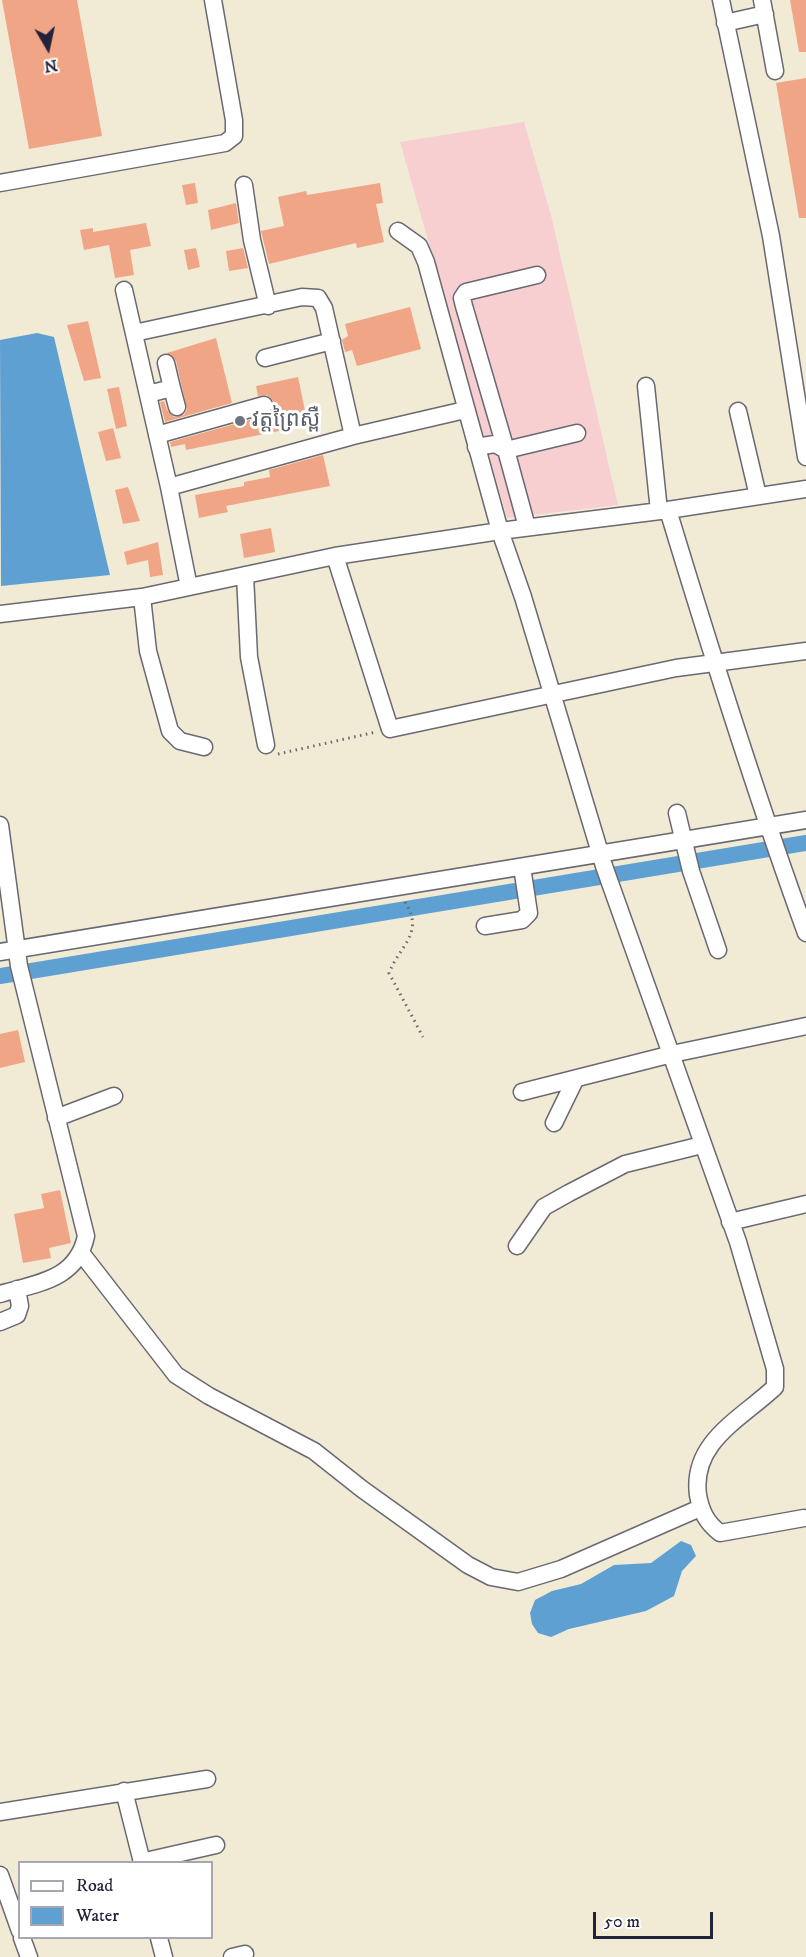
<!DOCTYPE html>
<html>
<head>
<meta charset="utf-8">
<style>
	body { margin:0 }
	#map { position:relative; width:806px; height:1957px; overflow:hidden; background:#f1ebd5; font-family:"IM FELL DW Pica",serif }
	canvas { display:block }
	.legend { position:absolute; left:18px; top:1861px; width:195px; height:78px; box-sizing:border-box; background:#fff; border:2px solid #a7a7b1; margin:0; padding:8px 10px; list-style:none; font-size:18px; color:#22223b }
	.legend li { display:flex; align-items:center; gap:12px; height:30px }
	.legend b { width:30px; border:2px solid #a7a7b1 }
	.north { position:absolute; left:18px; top:18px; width:60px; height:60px; -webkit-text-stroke:4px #fff; paint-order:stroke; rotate:171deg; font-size:16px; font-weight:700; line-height:24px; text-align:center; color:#22223b }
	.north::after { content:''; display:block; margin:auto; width:21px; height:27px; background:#22223b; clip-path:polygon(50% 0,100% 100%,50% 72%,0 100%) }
	.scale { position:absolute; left:593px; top:1912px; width:120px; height:27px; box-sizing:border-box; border:3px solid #22223b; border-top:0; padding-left:8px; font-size:18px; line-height:21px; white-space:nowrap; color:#22223b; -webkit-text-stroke:4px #fff; paint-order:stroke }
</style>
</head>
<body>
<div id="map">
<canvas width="806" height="1957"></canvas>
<ul class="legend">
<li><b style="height:8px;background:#fff"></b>Road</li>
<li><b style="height:16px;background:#5fa0d2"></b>Water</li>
</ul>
<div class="north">N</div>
<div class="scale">50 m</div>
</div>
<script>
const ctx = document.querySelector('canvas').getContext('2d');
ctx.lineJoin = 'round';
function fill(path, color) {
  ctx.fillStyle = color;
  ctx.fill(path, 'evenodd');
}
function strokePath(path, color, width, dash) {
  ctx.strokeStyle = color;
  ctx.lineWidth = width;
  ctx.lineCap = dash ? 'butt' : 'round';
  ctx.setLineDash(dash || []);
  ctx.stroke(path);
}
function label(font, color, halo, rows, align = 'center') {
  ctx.font = font + ' "IM FELL DW Pica","Noto Sans Khmer",serif';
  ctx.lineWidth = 6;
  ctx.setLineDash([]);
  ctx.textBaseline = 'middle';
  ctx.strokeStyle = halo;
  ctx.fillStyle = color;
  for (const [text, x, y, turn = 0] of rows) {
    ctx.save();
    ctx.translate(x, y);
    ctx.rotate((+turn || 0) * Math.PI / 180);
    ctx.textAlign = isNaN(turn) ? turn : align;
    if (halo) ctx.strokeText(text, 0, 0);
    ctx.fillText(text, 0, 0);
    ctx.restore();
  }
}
const built = new Path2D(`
	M524,122L551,215L618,505L507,518L400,142Z`);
const water = new Path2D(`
	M37,333L54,337L110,575L1,586L0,340Z
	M681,1541L691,1545L696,1556L682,1571L674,1596L646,1611L569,1629L551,1637L538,1633L532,1624L530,1613L535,1600L552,1591L581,1584L614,1565L651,1563Z`);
const canal = new Path2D(`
	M0,976L806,843`);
const building = new Path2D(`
	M2,0H77L102,136L29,149Z
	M790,0H806V52H799Z
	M806,78V218H799L776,83Z
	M195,183L198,203L186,205L182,185Z
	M380,183L383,203L376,204L384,242L357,248L356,243L269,264L261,231L284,226L278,197L306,191L307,195Z
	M236,203L239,223L211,230L208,210Z
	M146,223L151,246L130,250L134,275L115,278L109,245L84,250L80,230L93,228V232Z
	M196,248L200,267L188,270L184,250Z
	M243,248L248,268L229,271L226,251Z
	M410,307L421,349L357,366L352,350L345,352L342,340L348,336L345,324Z
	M88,321L101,378L84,381L67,325Z
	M216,338L232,403L235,402L165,422L160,402L164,401L167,410L174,417L184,415L187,409L176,361L167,353Z
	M298,377L308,425L186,450L185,444L171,447L170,442L267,415L274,408V402L267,395L258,396L256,386Z
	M119,387L127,426L116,429L107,389Z
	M113,428L121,458L106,461L98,432Z
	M323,455L330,486L226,506L228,512L199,518L195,495L244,486V482L270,477L269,470Z
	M128,487L140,521L123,524L115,490Z
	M271,528L275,552L244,558L240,534Z
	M158,542L163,575L150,577L148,560L127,565L124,552Z
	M18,1030L25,1062L0,1068V1034Z
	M60,1190L71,1243L49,1248L51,1258L23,1263L14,1214L44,1208L41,1194Z`);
const path = new Path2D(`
	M278,754L376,732
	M405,902C425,933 400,945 389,973L423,1037`);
const minor = new Path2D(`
	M721,0L771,236L806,457
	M762,0L775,71
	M725,23L765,14
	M0,183L225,143L234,136V120L213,0
	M244,185L252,240L268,306
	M398,231L419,246L426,262L500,531L523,597L604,866L738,1242L775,1369V1387C741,1419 691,1442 698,1495C701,1512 707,1523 720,1533L804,1518
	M537,275L466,292L462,298L464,306L506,450L577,433
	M124,290L169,487L189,587
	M134,333L302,297L318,298L324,308L353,436
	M265,358L332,341
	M166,363L172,388
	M646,386L659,511
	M148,394L172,388L177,407
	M738,411L758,496
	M157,435L264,405
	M476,447L495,444L506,450L527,527
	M169,487L353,436L465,410
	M668,510C711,652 755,793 806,933
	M335,556L390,729L676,668L806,651
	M245,575L249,657L266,745
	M142,597L148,651L170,731L180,741L204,747
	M0,614L142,597L335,556L500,531L668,510L806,489
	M677,813L691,871L718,950
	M0,825L19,966L86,1236C77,1280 37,1283 0,1294
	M485,926L522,920L529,913L522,867
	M0,952L806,820
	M522,1092L672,1054L806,1026
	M56,1118L114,1096
	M554,1123L575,1080
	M730,1222L806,1204
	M517,1246L544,1207L569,1193L625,1164L702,1145
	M82,1254L176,1375L209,1396L314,1451L362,1489L468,1565L491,1577L518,1582L561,1569L700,1508
	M0,1322L17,1315L20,1306L17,1289
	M124,1791L142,1862
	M0,1812L207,1779
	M141,1862L216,1845
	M0,1875L20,1931
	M22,1938L29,1957
	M159,1938L164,1957
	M232,1957L245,1954`);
const markers = [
	[240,421,6,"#6b7280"]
];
const worshipNames = [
	["វត្តព្រៃស្ពឺ",252,421]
];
fill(built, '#f7cfd1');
fill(water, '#5fa0d2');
strokePath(canal, '#5fa0d2', 16);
fill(building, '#f0a587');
strokePath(minor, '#6a6871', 19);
strokePath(path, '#6a6871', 3, [1.5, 4.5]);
strokePath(minor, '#fff', 16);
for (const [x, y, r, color] of markers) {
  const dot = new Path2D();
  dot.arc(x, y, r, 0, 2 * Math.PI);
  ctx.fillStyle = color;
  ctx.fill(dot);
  strokePath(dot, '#fff', 2);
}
label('22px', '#5b616d', '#fff', worshipNames, 'left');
</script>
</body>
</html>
